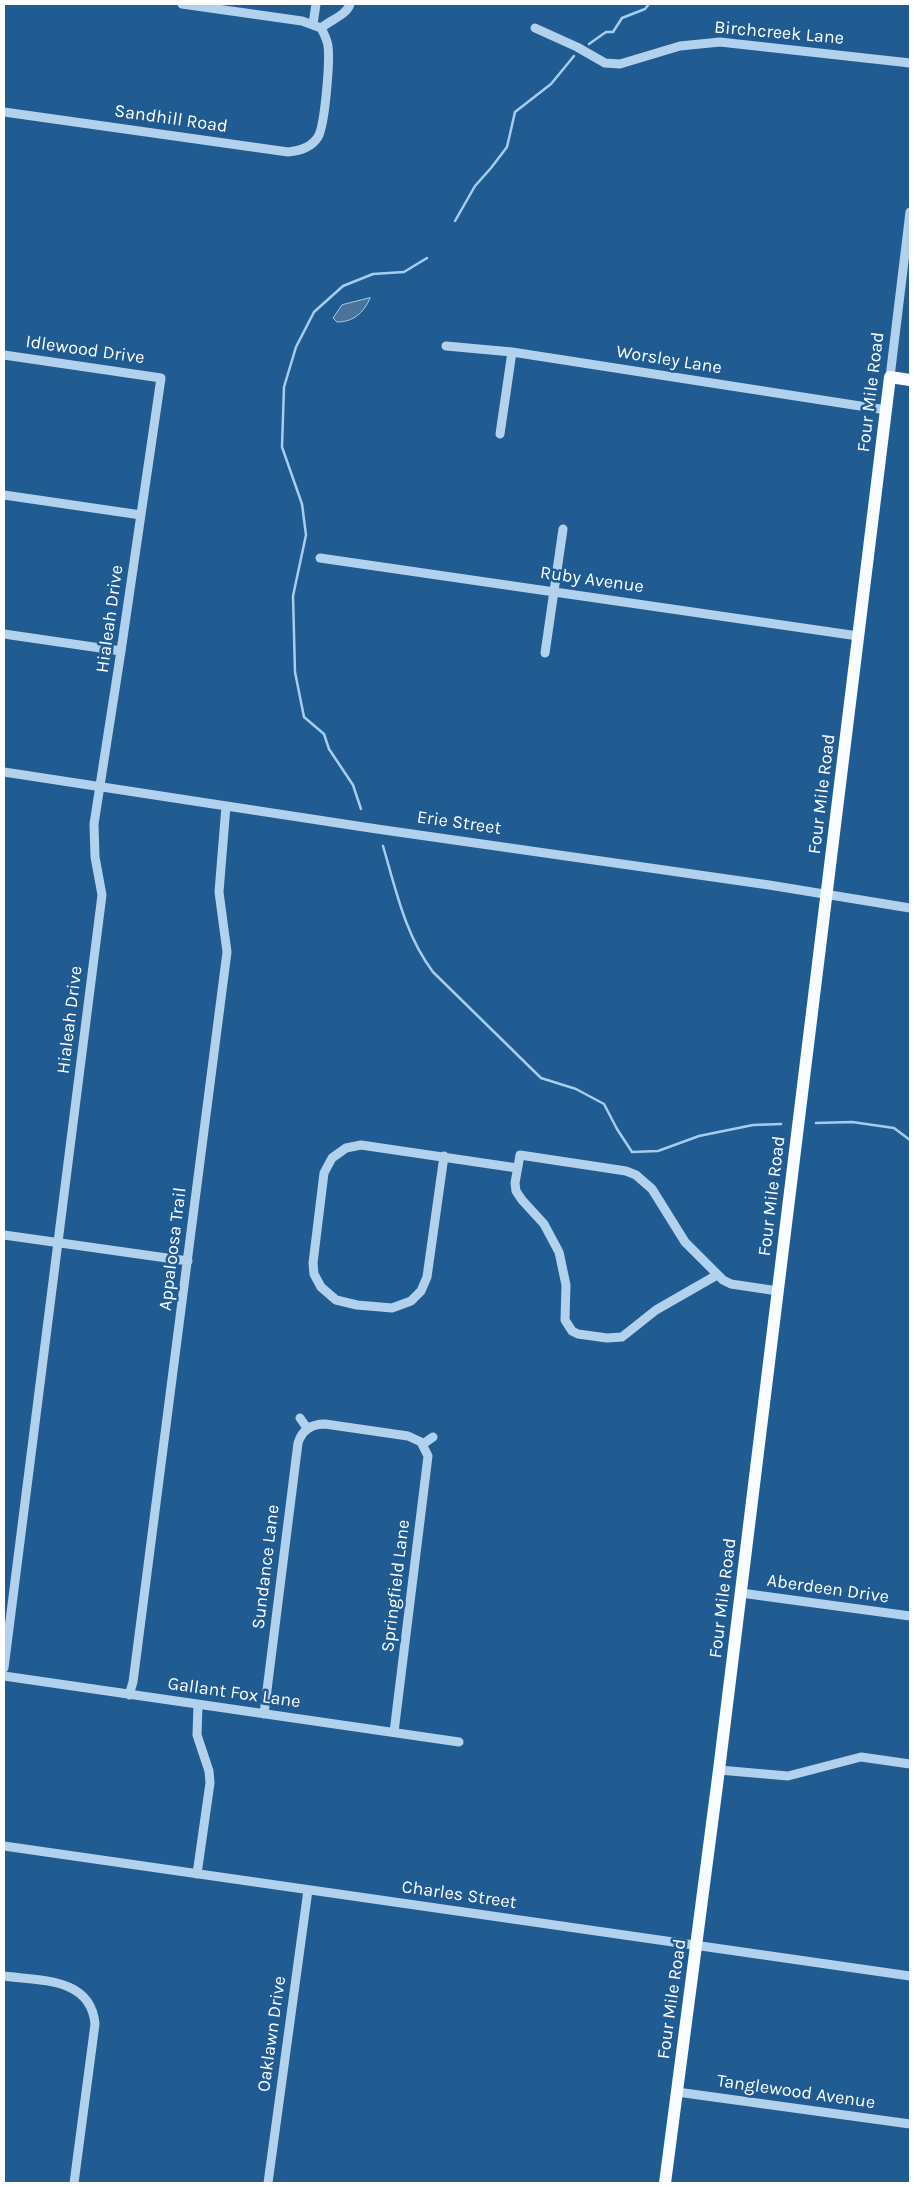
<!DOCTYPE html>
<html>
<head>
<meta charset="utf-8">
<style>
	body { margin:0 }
	#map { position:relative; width:914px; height:2187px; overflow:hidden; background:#205b92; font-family:Karla,sans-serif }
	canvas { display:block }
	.frame { position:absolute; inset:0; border:5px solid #fff; pointer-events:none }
</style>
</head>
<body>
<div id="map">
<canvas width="914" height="2187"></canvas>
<div class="frame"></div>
</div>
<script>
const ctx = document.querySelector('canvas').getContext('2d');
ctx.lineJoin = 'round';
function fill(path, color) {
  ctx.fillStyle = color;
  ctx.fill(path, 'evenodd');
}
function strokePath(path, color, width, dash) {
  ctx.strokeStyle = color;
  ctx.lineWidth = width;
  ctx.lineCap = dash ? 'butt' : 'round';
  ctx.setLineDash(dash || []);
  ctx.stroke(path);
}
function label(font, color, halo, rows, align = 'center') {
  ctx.font = font + ' Karla,sans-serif';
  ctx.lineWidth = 5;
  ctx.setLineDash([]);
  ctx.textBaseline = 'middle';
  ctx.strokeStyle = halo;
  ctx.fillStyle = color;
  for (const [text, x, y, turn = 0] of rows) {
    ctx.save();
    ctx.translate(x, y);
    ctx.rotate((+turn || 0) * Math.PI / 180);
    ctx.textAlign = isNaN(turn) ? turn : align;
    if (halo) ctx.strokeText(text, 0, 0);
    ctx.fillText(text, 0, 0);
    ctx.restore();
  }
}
const water = new Path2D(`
	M370,298C364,313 353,322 337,322L333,318L342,305Z`);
const stream = new Path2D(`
	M589,44L606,32H613L622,18L645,9L649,4
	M455,221L475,186L491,168L507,147L515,112L551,84L574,56
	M361,809L353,785L329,749L324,734L304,717L295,672L293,596L306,535L302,504L282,447L284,387L296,347L314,312L343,286L373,274L404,272L427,258
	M383,846C396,890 405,935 433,972L541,1078L576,1089L604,1104L617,1129L632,1152L658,1151L699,1136L753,1125L781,1124
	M816,1123L852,1122L894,1128L910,1140`);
const minor = new Path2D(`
	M313,24L316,4
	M321,28C330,20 347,15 350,4
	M535,28L577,47L605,63L620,64L680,46L720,42L910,63
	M4,112L288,152C299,151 311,148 318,137C325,125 330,61 328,46C327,39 324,34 321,28L302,21L182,4
	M446,346L512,352L886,410
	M4,355L161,378L121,651L94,824L95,857L102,895L4,1668
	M890,377L910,212
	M500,434L512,352
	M4,495L141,515
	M320,558L858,636
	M4,634L121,651
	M545,653L563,529
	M4,772L377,829L769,885L910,908
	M444,1156L427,1277L421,1291L411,1301L392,1308L357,1305L336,1300L321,1287L314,1274L313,1263L324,1173L332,1158L346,1148L361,1145L517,1168
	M4,1235L188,1261
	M717,1275L656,1310L622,1337L607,1338L578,1334L572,1331L565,1320L566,1285L559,1252L544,1224L522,1200L516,1191L515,1183L520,1155L626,1171L636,1175L652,1189L685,1242L723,1280L731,1284L778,1291
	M300,1418L307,1428
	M423,1444L433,1437
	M741,1593L910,1616
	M4,1676L459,1742
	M129,1695L133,1682L227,952L219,892L226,806
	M264,1714L298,1443C302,1430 311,1424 325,1424L408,1436L421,1442L428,1456L394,1732
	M719,1770L788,1776L861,1757L910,1764
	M4,1846L910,1976
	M197,1874L210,1783L209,1771L197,1735L198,1705
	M4,1976C40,1981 91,1977 95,2024L74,2183
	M677,2092L910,2124
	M268,2183L308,1890`);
const major = new Path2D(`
	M665,2183L719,1770L890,377L910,380`);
const streetNames = [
	["Birchcreek Lane",779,33,5],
	["Sandhill Road",171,119,8],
	["Idlewood Drive",85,350,8],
	["Worsley Lane",669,360,9],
	["Four Mile Road",871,392,-83],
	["Ruby Avenue",592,580,8],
	["Hialeah Drive",110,619,-82],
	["Four Mile Road",822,794,-83],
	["Erie Street",459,823,8],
	["Hialeah Drive",70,1020,-83],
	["Four Mile Road",772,1196,-83],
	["Appaloosa Trail",173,1249,-83],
	["Sundance Lane",266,1567,-83],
	["Springfield Lane",396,1586,-83],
	["Aberdeen Drive",828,1589,8],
	["Four Mile Road",723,1598,-83],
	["Gallant Fox Lane",234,1693,8],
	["Charles Street",459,1895,8],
	["Four Mile Road",672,1999,-82],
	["Oaklawn Drive",272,2034,-82],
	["Tanglewood Avenue",796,2092,8]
];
fill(water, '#4c749b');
strokePath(water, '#a6cdef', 1);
strokePath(stream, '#a6cdef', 2.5);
strokePath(minor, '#b2d1ed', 9);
strokePath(major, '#f9fcff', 12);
label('18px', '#fff', '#205b92', streetNames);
</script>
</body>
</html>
